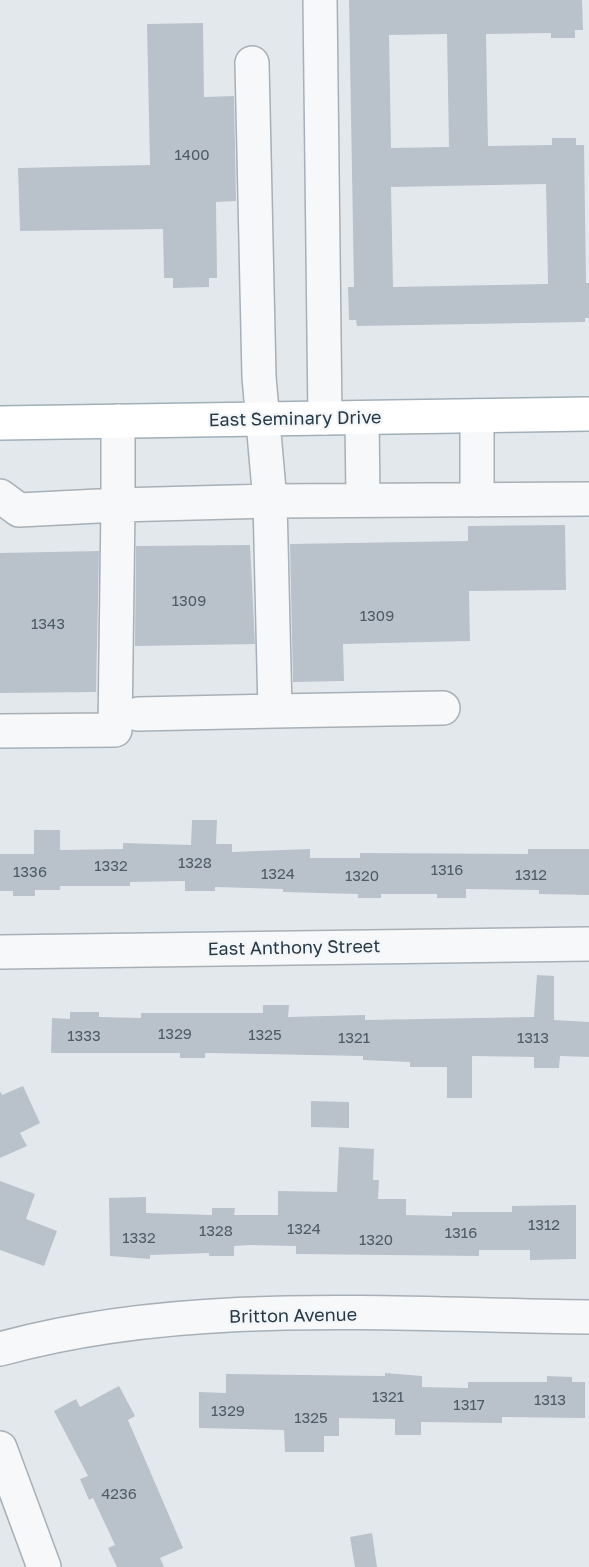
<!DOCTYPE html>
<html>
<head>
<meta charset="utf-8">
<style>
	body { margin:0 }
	canvas { display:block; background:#e3e8ec }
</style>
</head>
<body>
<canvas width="589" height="1567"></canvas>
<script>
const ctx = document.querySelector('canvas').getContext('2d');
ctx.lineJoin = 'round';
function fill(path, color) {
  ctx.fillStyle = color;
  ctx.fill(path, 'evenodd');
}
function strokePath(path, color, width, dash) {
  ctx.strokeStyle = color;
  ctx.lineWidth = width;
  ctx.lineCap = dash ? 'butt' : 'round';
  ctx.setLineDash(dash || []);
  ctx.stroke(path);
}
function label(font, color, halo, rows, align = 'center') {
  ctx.font = font + ' "Golos Text",sans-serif';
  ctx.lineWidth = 4.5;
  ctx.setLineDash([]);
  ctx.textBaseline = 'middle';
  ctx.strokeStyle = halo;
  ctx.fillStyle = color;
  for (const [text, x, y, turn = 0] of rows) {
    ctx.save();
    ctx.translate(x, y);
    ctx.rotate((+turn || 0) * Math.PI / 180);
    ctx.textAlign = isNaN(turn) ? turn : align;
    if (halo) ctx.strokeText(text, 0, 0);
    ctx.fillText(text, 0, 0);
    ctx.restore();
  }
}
const building = new Path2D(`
	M349,0H582L583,30H575V38H551V33L486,34L488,146L552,145V138H576V145H584L586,283H589V318H585V322L357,326L356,320H349L348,287H354ZM447,34L449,147L391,148L389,35ZM546,184L548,284L393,287L391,187Z
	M203,23L204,97L234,96L236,201L216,202L217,278H209V287L173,288V278H164L163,229L20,231L18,168L150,165L147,24Z
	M565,525L566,590L469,591L470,641L343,644L344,681L293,682L290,544L468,541V526Z
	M250,545L255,644L135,646L136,546Z
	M99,551L96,692L0,693V553Z
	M192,820H217L216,844H232V852L310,849V858H360V853L528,854V849H589V895L539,894V890L466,889V898H437V894H381V898H358V894L283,892V889L215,887V891H185V881L130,882V886H60V890H35V896H13V891H0V854H34V830H60V850L123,849V843L191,845Z
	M537,975L554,976V1020L589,1022V1057L560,1056L559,1068H534V1057L472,1056V1098H447V1067H410V1062L363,1060V1056L210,1053H205V1058H180V1053H51L52,1018L70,1019V1012H99V1017L141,1018V1013H263V1005H289L288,1017L365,1015V1020L534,1017Z
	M23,1086L40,1123L20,1133L27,1146L0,1158V1091L2,1095Z
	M311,1101L349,1102V1128L311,1127Z
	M339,1147L374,1149L373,1180H379L378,1199H406V1215L452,1216V1212H512V1206L576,1205V1259L530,1260V1250H479V1256L296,1254V1246L249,1245L234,1246V1256H209V1253L150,1255V1259L110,1256L109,1198L146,1197V1213L212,1215V1208H235L234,1215H278V1191L337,1192Z
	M0,1181L35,1194L26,1219L57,1231L44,1266L0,1250Z
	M385,1373L422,1376V1387L468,1388V1382H547V1376L572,1377V1382H585V1418L502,1417V1423L421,1422V1435H395V1419L339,1418V1436H324V1452H285L284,1430L199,1428V1392L226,1393V1374L385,1376Z
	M119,1386L135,1416L128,1420L183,1548L160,1558L164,1567H117L108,1548L115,1545L93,1498L89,1500L80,1479L88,1476L54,1411L76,1399L80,1407Z
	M372,1533L377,1567H355L350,1537Z`);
const minor = new Path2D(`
	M320,0L325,418
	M252,63L259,377L270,501L589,499
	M477,416V500
	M362,418L363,500
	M0,496L19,510L118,505V421
	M138,714L275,711
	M0,731L115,730L118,505L270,501L275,711L443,708
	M0,952L589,944
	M0,1349C188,1297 396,1315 589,1317
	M0,1448L44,1567`);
const major = new Path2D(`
	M0,423L589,414`);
const numberNames = [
	["1400",192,155],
	["1309",189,601],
	["1309",377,616],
	["1343",48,624],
	["1328",195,863],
	["1332",111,866],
	["1316",447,870],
	["1336",30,872],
	["1324",278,874],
	["1312",531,875],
	["1320",362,876],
	["1329",175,1034],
	["1325",265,1035],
	["1333",84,1036],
	["1321",354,1038],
	["1313",533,1038],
	["1312",544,1225],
	["1324",304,1229],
	["1328",216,1231],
	["1316",461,1233],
	["1332",139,1238],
	["1320",376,1240],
	["1321",388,1397],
	["1313",550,1400],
	["1317",469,1405],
	["1329",228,1411],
	["1325",311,1418],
	["4236",119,1494]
];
const streetNames = [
	["East Seminary Drive",295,419,-1],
	["East Anthony Street",294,948,-1],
	["Britton Avenue",293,1316,-1]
];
fill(building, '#b9c2cb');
strokePath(minor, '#a7b0b7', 36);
strokePath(major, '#a1afb9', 36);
strokePath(minor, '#f6f8fa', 33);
strokePath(major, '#fff', 33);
label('15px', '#4c5b67', null, numberNames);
label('18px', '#283946', '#f3f6f9', streetNames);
</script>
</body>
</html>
